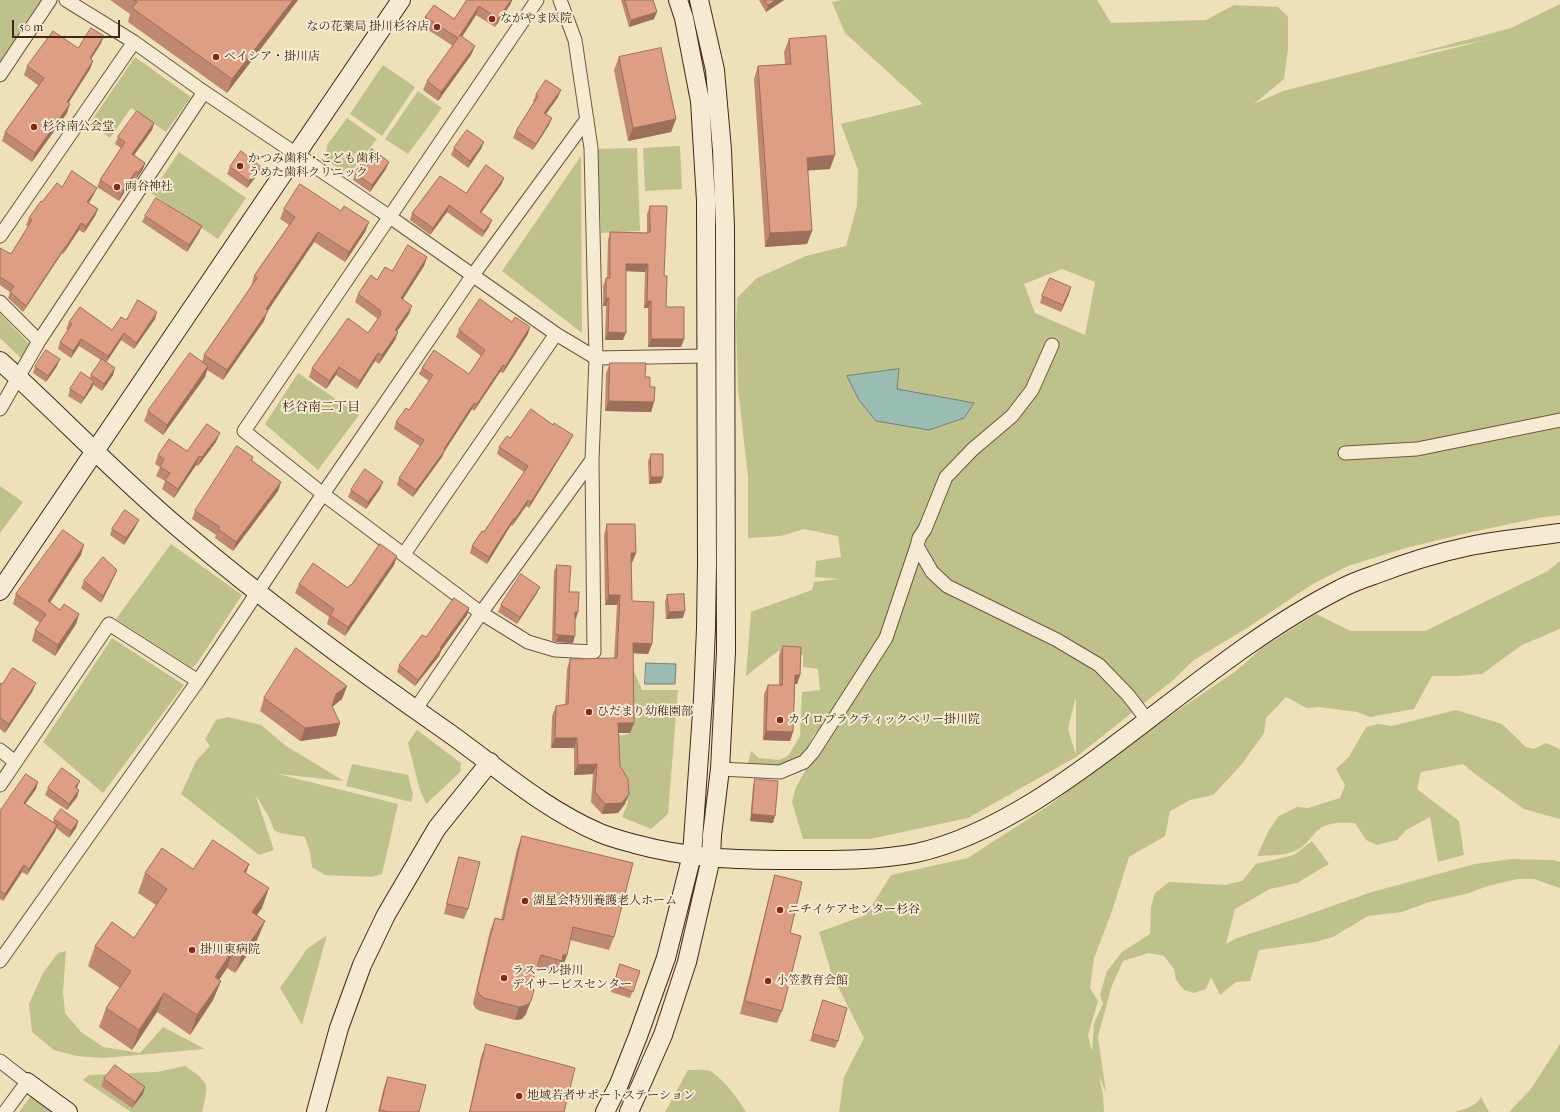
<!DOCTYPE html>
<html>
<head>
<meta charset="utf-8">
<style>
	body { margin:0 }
	#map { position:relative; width:1560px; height:1112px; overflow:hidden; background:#eee0b9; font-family:"IM FELL French Canon",serif }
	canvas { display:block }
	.scale { position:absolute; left:12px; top:20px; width:108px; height:18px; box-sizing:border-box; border:2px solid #422717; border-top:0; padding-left:5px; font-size:12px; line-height:14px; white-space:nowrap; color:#422717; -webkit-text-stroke:3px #f4ebd2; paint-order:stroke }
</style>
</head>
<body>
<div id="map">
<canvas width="1560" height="1112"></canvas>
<div class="scale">50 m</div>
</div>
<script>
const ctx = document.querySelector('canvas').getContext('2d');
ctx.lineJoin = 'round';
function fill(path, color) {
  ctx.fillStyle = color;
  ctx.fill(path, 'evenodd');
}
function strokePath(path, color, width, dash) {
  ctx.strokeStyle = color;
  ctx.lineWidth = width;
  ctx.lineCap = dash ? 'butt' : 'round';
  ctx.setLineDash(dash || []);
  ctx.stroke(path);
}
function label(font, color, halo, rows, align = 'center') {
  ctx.font = font + ' "IM FELL French Canon","Noto Serif JP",serif';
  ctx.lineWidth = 4;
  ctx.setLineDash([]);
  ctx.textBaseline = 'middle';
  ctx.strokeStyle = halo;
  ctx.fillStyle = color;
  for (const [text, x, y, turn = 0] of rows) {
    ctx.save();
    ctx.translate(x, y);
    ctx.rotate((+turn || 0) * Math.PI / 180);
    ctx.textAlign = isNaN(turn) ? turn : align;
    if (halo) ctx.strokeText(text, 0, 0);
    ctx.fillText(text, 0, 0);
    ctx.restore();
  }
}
const green = new Path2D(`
	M0,0H50L0,69Z
	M842,0H1097L1111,23L1206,20L1234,5L1278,7L1288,17V49L1284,79L1254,104L1283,91L1486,40L1410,55L1511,28L1560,4V515L1538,518L1467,533L1406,548L1348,566L1311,585L1247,628L1194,660L1172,681L1076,757L968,818L870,839H803L792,802L796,787L846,699L813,736L805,755L791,767L748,765L751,751L759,758L779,760L788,756L800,736L802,692L820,690L818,669L803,667V655L778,651L746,676L751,612L812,590L814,582L839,579L815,577L816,561L841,557L838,536L804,529L781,536L748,538V477L738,389L736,325L737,298L757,278L806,256L846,246L857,206L858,170L841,124L923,104L845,33L832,2ZM1062,269L1095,282L1085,335L1035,313L1024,284ZM921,542L930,562L925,560L912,564ZM1075,700H1076V755L1068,729Z
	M135,57L191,97L166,132L131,108L110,138L90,123Z
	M383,65L415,87L382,136L350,114Z
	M418,91L442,108L408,154L385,139Z
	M347,118L377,139L348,176L326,159L327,145Z
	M680,146L682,189L645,191L643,148Z
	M637,148L640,231L601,233L598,149Z
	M179,152L246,198L218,239L151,193Z
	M581,156L582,333L502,271Z
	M0,313L34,349L22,359L0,338Z
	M298,373L359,415L318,470L265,424Z
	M0,486L23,502L0,533Z
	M171,544L242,595L198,662L192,668L116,619Z
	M1560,561V629L1522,645L1482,674L1458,676H1432L1414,709L1370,717L1357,712L1319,707L1307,708L1286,697L1266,718L1264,733L1242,764L1213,795L1190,800L1170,811L1165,836L1129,857L1112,911L1094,958L1090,988L1098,1001L1088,1035L1092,1051L1094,1023L1103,1004L1100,995L1107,971L1122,952L1150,934L1151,907L1155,893L1169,882L1225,885L1242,881L1256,864L1294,855L1312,841L1329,864L1297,883L1270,889L1235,909L1226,944L1237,938L1301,917L1372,892L1475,864L1512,859L1553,860L1560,862V888L1534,879H1517L1488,886L1466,894L1429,902L1402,912L1368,916L1333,937L1315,942L1259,950L1250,981L1236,982L1220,995L1211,977L1206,989L1194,993L1184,990L1176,980L1174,969L1164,956L1148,953L1123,961L1111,988L1098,1037L1106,1093L1099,1076L1103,1095L1104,1112H839L844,1077L864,1038L832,975L819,932L866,915L891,875L968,858L1051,804L1130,743L1236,671L1262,648L1316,614L1351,631H1425L1548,571Z
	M112,638L184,685L103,793L43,742Z
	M631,664L642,690H678L668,814L651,829L622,817L628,803L620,774L615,736L629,734V671Z
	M1456,710L1502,724L1526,747L1534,749L1546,743L1560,749V819L1524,809L1475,774L1463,764L1421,772L1417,789L1459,821L1464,855L1438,862L1430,817L1406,830L1397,840L1377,845L1366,840L1355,823C1342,823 1328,821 1317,831C1310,838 1306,845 1297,850C1285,856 1271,855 1257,856L1269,830L1279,816L1297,807L1308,808L1340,798L1345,785L1336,769L1349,757L1366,727L1378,724L1392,726Z
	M228,717L261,725L286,746L344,781L278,774L398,804L382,874L372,877L325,875L312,867L310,852L305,837L280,833L274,830L269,817L255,794L274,850L259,855L181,794L196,761L210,746L205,739L216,720Z
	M417,730L461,763L460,772L426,804L419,787L408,743Z
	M352,764L408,775L413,794L411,802L346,786Z
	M327,935L302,1025L280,988L307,949Z
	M66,951L63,992L65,1013L81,1032L103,1047L140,1053L163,1027L205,1049L103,1058L77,1056L54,1050L32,1032L29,1004L43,973L58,953Z
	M1560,1044V1112H1509L1530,1090Z
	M185,1066C210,1083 209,1083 202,1112H131L83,1080L89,1075L157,1072Z
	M688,1070C694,1070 705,1069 710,1071C722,1077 740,1101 746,1112H665Z
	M33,1093L66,1112H19Z
	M1481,1097L1489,1112H1455C1464,1109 1477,1106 1481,1097Z`);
const water = new Path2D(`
	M899,369L897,389L974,403L964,418L929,430L876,421L859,400L847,376Z
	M646,663L676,664L675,684H645Z`);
const street = new Path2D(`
	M66,0L134,42L204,92L390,217L556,334L596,358L706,356
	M537,0L244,431L323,494L481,613L528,642L555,650L594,652L592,460L596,358L591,148L575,40L560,0
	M0,75L50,0
	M0,236L134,42
	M0,302L39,341
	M1052,345L1032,390L1012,416L973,449L946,477L925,529L919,538L917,546L932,572L947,586L1057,640L1099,665L1128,695L1148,721
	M0,409L39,341L204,92
	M1345,453L1417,449L1560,420
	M404,554L556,334
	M415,710L481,613L592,460
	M0,750L15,762
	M720,769L780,772L804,762L813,752L886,638L917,546
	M0,785L109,624L198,681
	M0,961L198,681L323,494L473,275L587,119
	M0,1061L27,1082L5,1112`);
const secondary = new Path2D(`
	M0,361C61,416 117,476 180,529C266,602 357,669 449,733C498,768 544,809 600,833C612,838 624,841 635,844C686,858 737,860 789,860C831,860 875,861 916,853C958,844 997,824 1033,802C1138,736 1230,645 1340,589C1351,583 1362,579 1374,575C1405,563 1437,553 1470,546C1499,540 1530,537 1560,533
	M0,591C135,395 266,196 401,0
	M27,1082L68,1112
	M316,1112L339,1028L362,965L386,915L437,828L490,762
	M605,1112L619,1084L638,1036L666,958L692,855L703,699L706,628L707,564L706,201L700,101L684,18L678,0
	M629,1112L663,1035L687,962L711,858L712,835L720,769L726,652L725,227L722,150L715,70L699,0`);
const wall = new Path2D(`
	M110,0H298L227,93L128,22L130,14Z
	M467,0H512L510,5L495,27L476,15L462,37L475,46L471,55L438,101L423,90L427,81L453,46L422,26L425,17L454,19Z
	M621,0H653L654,19L629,27Z
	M759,0H784L766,12Z
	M104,36L100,45L91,59L93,61L90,69L68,103L67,113L32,162L2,141L5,132L38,85L24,75L27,66L78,48Z
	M789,39L830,169L807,170L812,231L807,244L765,247L754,79L758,66L785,64L784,52Z
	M619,57L676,119L671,132L628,141L614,70Z
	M536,95L558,97L546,114L549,125L533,150L513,138L516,131L534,102L533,101Z
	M154,123L152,130L134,155L145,163L143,169L136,179L133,178L119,201L97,187L100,180L121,148L115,144L118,137Z
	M484,142L481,149L468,168L451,155L454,148Z
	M230,167L258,174L247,188L227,174Z
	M386,169L370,192L353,180L355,173Z
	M504,178L501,185L481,213L489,227L482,237L447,212L430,235L410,220L412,213L466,193Z
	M62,187L94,194L89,203L98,209L95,216L84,233L79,230L63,254L62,253L23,312L8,298L10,292L0,285V248L11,254L28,226L26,225L29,218Z
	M650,206L664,276L666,307L684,339L681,347H648V308H644L645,272L626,271L623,340H605L606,306H603V286L606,278H607L608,240L610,232L647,233V214Z
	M284,209L341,211L369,222L365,232L345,262L314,242L267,312L264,321L223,380L207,370L205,377L163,435L144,421L148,411L202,362L204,355L251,287L254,276L289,225L280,219Z
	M145,216L202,226L199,233L187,252L142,222Z
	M427,257L424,266L402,299L409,314L397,331L398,332L395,340L379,364L375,361L357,389L336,375L326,389L309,377L312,368L368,333L377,320L378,319L355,302L358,294L377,280L392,271Z
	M1069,294L1061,312L1040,303L1042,296Z
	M155,319L134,349L121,340L106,362L113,375L102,391L93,385L92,388L81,404L68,396L70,389L90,378L91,375L101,360L79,346L71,358L58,349L60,342L68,330L66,329L69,322L112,330L126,320Z
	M459,330L528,334L503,373L500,372L474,411L472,409L444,452L442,457L413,497L397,485L399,478L420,446L394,429L396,422L409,410L429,381L419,374L422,368L469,374L481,356L456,337Z
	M610,363L645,377L654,402L651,412L605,411L606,373Z
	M57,366L46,382L33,373L35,367Z
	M510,438L570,441L529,508L526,506L512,526L511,525L487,564L470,553L472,546L484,532L524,472L497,454L499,447Z
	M216,442L198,466L196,465L174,498L162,489L165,481L156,476L160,467L155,464L158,455L187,451Z
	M651,454L663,477L661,483L649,484L648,461Z
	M253,457L252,461L281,482L278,491L233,551L215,538L216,535L192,519L195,511Z
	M380,489L366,509L348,497L351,490Z
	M607,524L636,553L631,563L632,601L652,644L648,654L633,653L634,723L630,733H619L620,766L625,804L618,813L602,814L591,802L593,774L574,775V748H551L552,716L556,706L565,705L567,669L570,659H614L617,605H605L604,535Z
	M136,526L124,545L110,535L112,529Z
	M81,555L50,603L60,610L79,614L76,624L55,656L32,641L35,630L40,623L13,604L16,594Z
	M397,556L394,565L345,636L327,624L329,617L295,593L299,584L348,588Z
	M557,565L569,592L576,619H575L573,643L556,642L552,641L554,571Z
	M117,570L114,577L101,603L81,588L84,581Z
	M537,593L517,624L498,612L501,605Z
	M667,595L683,618L666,619L665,602Z
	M469,608L467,615L441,651L439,656L415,686L397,672L399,665L426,637Z
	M783,646L800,675L797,684H795L793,732L790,741L763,740L764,694L768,685H779V655Z
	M0,683L2,684L36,683L32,692L5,733L0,729Z
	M347,686L342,699L332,707L340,723L336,736L300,741L260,711L264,698Z
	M755,779L773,823L750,821L753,786Z
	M38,782L36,789L25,804L53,822L54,819L78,821L76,828L69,838L56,828L55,832L27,875L22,872L3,901L0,899V811Z
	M48,788H77L79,790L77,797L67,810L45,795Z
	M522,836L614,937L609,950L570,940L567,955L562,969H559L557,974L537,968L531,986L526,1014L522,1019L515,1020L480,1011L475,1008L473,1003L490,931L495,918L501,920L517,849Z
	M459,857L468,909L464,919L444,914L456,867Z
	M249,864L246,873L262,908L256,915L265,921L257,940L235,973L227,968L219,980L221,981L213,1000L190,1035L157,1012L132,1050L99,1027L106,1008L120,988L88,966L95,946L134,938L156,905L138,893L145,873Z
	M775,875L790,933L782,1011L777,1023L740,1014L771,888Z
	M620,964L640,971L630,998L611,992Z
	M823,1000L838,1041L835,1048L810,1041Z
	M486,1044L564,1112H469L481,1057Z
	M388,1077L419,1112H378L384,1087Z
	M104,1079L143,1094L132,1108L101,1086Z`);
const shadedWall = new Path2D(`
	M293,0H298L227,93L232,79Z
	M511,0H512L510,5L495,27L498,19Z
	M776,0H784L766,12L768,5Z
	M479,6L476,15L456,46L459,37Z
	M657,12L654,19L629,27L631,20Z
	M104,36L100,45L86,67L90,58Z
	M475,46L471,55L438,101L441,92Z
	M93,61L90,69L64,110L67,102Z
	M561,90L558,97L542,120L544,113Z
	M70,104L67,113L32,162L35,153Z
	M552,118L549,125L533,150L536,144Z
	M676,119L671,132L628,141L633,128Z
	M154,123L152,130L130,161L132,154Z
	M484,142L481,149L468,168L470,161Z
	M835,155L830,169L802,171L807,158Z
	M389,162L386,169L370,192L372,185Z
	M145,163L143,169L136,179L138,173Z
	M261,167L258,174L247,188L249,181Z
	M136,171L133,178L119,201L121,194Z
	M504,178L501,185L477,218L480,212Z
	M97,188L94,194L85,209L87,202Z
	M449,205L447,212L430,235L433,228Z
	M98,209L95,216L84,233L86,226Z
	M492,220L489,227L482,237L484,231Z
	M369,222L365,232L345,262L349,252Z
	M81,223L79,230L63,254L66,247Z
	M202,226L199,233L187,252L189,245Z
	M812,231L807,244L765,247L770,233Z
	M318,232L314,242L267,312L264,321L223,380L227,370L266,309Z
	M65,247L62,253L23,312L26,306Z
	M427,257L424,266L398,307L401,298Z
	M626,264H648L645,272L623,271Z
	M1071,287L1069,294L1061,312L1063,305Z
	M606,298H609L606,306H603Z
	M647,301H651L648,308H644Z
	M412,306L409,314L392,339L395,330Z
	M157,312L155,319L134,349L136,343Z
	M530,327L528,334L503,373L505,367Z
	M398,332L395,340L379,364L382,355Z
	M608,332L626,333L623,340H605Z
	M124,333L121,340L106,363L108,356Z
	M81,339L79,346L71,358L73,351Z
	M651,339H684L681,347H648Z
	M378,353L375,361L357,389L360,381Z
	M60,359L57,366L46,382L48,376Z
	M503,365L500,372L474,411L477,404Z
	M208,366L205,377L163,435L167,425Z
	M339,367L336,375L326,389L329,381Z
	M115,368L113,375L102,391L104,384Z
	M94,381L92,388L81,404L84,398Z
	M609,401L654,402L651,412L605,411Z
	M474,403L472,409L444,452L442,457L413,497L416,490L444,449Z
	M220,433L216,442L198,466L202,457Z
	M573,435L570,441L529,508L531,502Z
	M199,456L196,465L174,498L178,489Z
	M651,477H663L661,483L649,484Z
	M281,482L278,491L233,551L236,542Z
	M383,482L380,489L366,509L368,502Z
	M528,500L526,506L512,526L515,519Z
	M514,518L511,525L487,564L489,557Z
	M139,520L136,526L124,545L126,538Z
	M84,545L81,555L44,611L48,601Z
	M631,553H636L632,563H628Z
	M397,556L394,565L345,636L348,627Z
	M117,570L114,577L101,603L103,596Z
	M540,587L537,593L517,624L520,617Z
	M609,595H620L617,605H605Z
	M469,608L467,615L441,651L439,656L415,686L418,680Z
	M685,611L683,618L666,619L669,612Z
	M575,612H578L576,619H572Z
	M79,614L76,624L55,656L58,645Z
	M559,635L575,636L573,643L556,642Z
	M633,643L652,644L648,654L629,653Z
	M795,675H800L797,684H792Z
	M36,683L32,692L5,733L9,724Z
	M347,686L342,699L331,708L336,694Z
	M340,723L336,736L300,741L305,728Z
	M618,723H634L630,733H615Z
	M766,731L793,732L790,741L763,740Z
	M555,738H577L574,748H551Z
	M597,764L593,774L574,775L578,765Z
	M80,781L77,788L73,794L75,787Z
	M38,782L36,789L21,810L24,803Z
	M79,790L77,797L67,810L69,804Z
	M629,794L625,804L618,813L602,814L605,804Z
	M752,814L775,816L773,823L750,821Z
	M78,821L76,828L69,838L71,831Z
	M57,825L55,832L27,875L29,869Z
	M249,864L242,884L244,872Z
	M24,865L22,872L3,901L5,894Z
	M269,888L262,908L245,932L252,912Z
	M265,921L257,940L235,973L242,954Z
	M234,948L227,968L208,996L215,977Z
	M563,955H567L562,969H559Z
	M221,981L213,1000L190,1035L197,1015Z
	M164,993L157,1012L132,1050L139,1030Z
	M531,1001L526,1014L522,1019L515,1020L519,1007Z
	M145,1087L143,1094L132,1108L135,1102Z`);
const building = new Path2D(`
	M134,0H293L232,79L132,8L137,2Z
	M467,0H511L498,19L479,6L459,37L460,35L475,46L441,92L427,81L458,38L425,17L434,5L454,19Z
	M625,0H653L657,12L631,20Z
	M765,0H776L768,5Z
	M91,28L104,36L90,58L93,61L67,102L70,104L35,153L5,132L44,78L27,66L53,31L78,48Z
	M826,36L835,155L807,158L812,231L770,233L758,66L791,64L789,39Z
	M661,48L676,119L633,128L619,57Z
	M546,80L561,90L544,113L552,118L536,144L516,131L538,96L536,95Z
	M137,111L154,123L132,154L145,163L138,173L136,171L121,194L100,180L125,142L118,137Z
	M467,130L484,142L470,161L454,148Z
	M372,149L389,162L372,185L355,173Z
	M241,151L261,167L249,181L230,167Z
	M486,165L504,178L480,212L492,220L484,231L449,205L433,228L412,213L440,176L466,193Z
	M72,171L97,188L87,202L98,209L86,226L81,223L66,247H65L26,306L10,292L14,286L0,277V248L11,254L32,220L29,218L41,201L42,202L57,183L62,187Z
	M300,184L341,211L344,206L369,222L349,252L318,232L266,309L268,311L227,370L204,355L257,278L254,276L295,217L284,209Z
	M156,198L202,226L189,245L145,216Z
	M650,206H667L664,276H667L666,307H684V339H651V301H647L648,264H626V333L608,332L609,298H606V278H610V232L648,233L650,232Z
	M408,245L427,257L401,298L412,306L395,330L398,332L382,355L378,353L360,381L339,367L329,381L312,368L348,318L368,333L381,314L380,313L381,311L358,294L371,275L377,280L385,267L392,271Z
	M1050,278L1071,287L1063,305L1042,296Z
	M480,299L512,322L515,317L530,327L505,367L503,365L477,404L474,403L444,449L445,450L416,490L399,478L424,440L396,422L406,408L409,410L433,375L422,368L434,350L469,374L485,350L459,330Z
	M138,300L157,312L136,343L124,333L108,356L81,339L73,351L60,342L72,324L69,322L80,307L112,330L121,317L126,320Z
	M46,350L60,359L48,376L35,367Z
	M190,353L208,366L167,425L148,411Z
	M102,359L115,368L104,384L91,375Z
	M610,363H646L645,377H650V387H655L654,402L609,401Z
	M81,372L94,381L84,398L70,389Z
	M531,409L553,425L554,423L573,435L531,502L528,500L515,519L514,518L489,557L472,546L482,531L484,532L528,466L499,447L507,436L510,438Z
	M207,424L220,433L202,457L199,456L178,489L165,480L170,473L160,467L164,459L158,455L169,439L187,451Z
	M237,446L253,457L251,460L281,482L236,542L218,529L220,527L195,511Z
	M651,454H663V477H651Z
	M365,469L383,482L368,502L351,490Z
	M125,510L139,520L126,538L112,529Z
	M607,524H635L636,553H631L632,601L654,602L652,644L633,643L634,723H618L620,766L628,779L629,794L622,803L605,804L595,792L597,764L578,765L577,738H555L556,706L568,704L570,659L617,658L620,595H609Z
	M63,530L84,545L48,601L60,610L64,604L79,614L58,645L35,630L46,614L16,594Z
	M380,544L397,556L348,627L330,615L334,609L299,584L313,563L348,588L350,585H351Z
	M103,557L117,570L103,596L84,581Z
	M557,565L571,566L569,592H579L578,612H575V636L559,635L555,634Z
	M521,574L540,587L520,617L501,605Z
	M684,594L685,611L669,612L667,595Z
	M454,598L469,608L440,648L441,649L418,680L399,665L422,635L426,637Z
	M783,646L801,647L800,675H795L793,732L766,731L768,685H782Z
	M296,648L347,686L336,694L332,706L340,723L305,728L264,698Z
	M13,668L36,683L9,724L0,718V683L2,684Z
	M62,768L80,781L75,787L79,790L69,804L48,788Z
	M26,774L38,782L24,803L57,825L29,869L24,865L5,894L0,891V811Z
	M755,779L778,781L775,816L752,814Z
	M61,809L78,821L71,831L54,819Z
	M522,836L633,863L614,937L573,927L567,955H563L562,961L541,955L531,986L534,990L531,1001L527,1005L519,1007L484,998L480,995L477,990L495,918L503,920Z
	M213,840L249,864L244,872L269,888L252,912L265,921L242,954L234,948L215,977L221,981L197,1015L164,993L139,1030L106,1008L131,971L95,946L112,922L134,938L167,889L145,873L162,848L193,869Z
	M459,857L480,862L468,909L447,904Z
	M775,875L802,882L790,933L801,936L782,1011L745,1001Z
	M620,964L640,971L633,992L614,985Z
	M823,1000L847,1008L838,1041L813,1034Z
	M486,1044L575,1068L564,1112H470Z
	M115,1065L145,1087L135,1102L104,1079Z
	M388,1077L426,1085L419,1112H388L380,1110Z`);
const markers = [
	[492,19,4,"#8f2418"],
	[437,27,4,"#8f2418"],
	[216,57,4,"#8f2418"],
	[34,127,4,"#8f2418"],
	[240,166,4,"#8f2418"],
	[117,187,4,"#8f2418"],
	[589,712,4,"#8f2418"],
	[780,720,4,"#8f2418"],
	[525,901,4,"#8f2418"],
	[780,910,4,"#8f2418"],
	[192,950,4,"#8f2418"],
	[504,978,4,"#8f2418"],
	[768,981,4,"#8f2418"],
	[519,1096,4,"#8f2418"]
];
const poiNames = [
	["ながやま医院",500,19],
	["なの花薬局 掛川杉谷店",429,27,"right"],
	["ベイシア・掛川店",224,57],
	["杉谷南公会堂",42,127],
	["かつみ歯科・こども歯科",248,159],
	["うめた歯科クリニック",248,173],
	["両谷神社",125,187],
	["ひだまり幼稚園部",597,712],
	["カイロプラクティックベリー掛川院",788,720],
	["湖星会特別養護老人ホーム",533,901],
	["ニチイケアセンター杉谷",788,910],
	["掛川東病院",200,950],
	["ラスール掛川",512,971],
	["デイサービスセンター",512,985],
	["小笠教育会館",776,981],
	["地域若者サポートステーション",527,1096]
];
const neighbourhoodNames = [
	["杉谷南二丁目",321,408]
];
fill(green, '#bfc18b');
fill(water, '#99bdb3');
strokePath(water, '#768175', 1);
strokePath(street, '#6d5540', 15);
strokePath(secondary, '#422717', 20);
strokePath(street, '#f4ebd2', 13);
strokePath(secondary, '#f4ebd2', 18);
fill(wall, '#bf8872');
fill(shadedWall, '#9b6f5c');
fill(building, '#de9e84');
strokePath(building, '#9b6f5c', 1);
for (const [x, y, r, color] of markers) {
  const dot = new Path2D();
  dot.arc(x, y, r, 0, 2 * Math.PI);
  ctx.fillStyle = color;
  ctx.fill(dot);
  strokePath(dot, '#f4ebd2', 1.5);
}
label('12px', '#422717', '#f4ebd2', poiNames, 'left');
label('13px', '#422717', '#f4ebd2', neighbourhoodNames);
</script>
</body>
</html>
